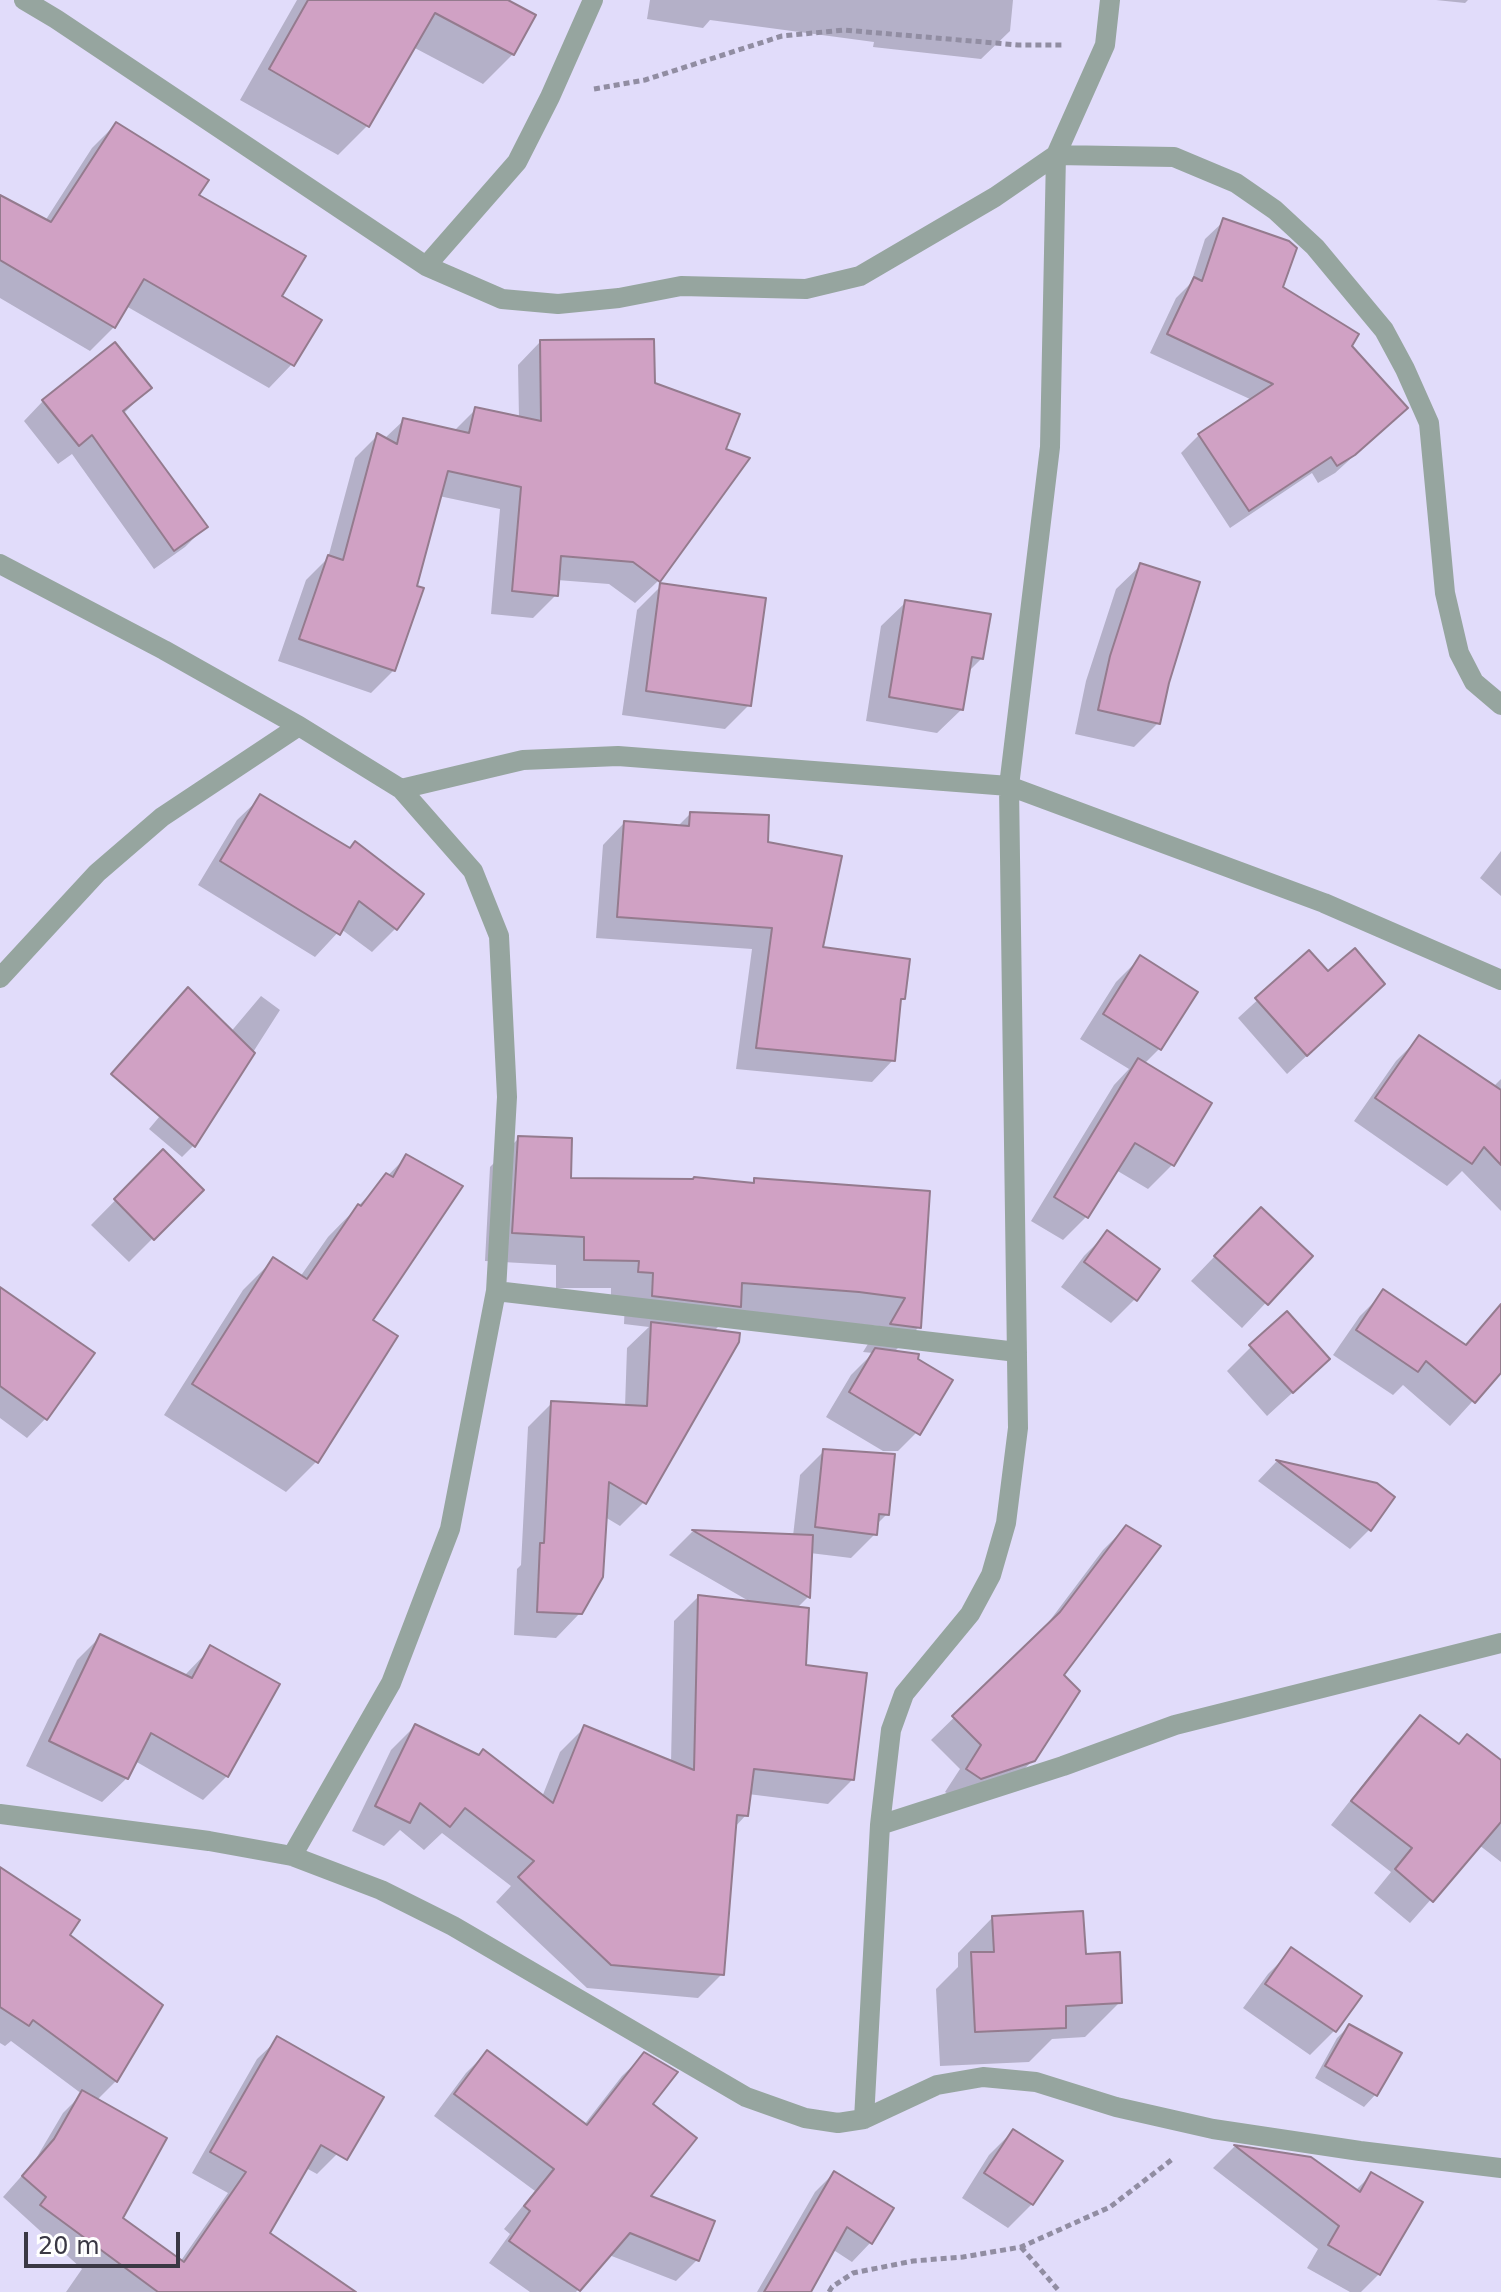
<!DOCTYPE html>
<html>
<head>
<meta charset="utf-8">
<style>
	body { margin:0 }
	#map { position:relative; width:1501px; height:2292px; overflow:hidden; background:#e1dcfa; font-family:"DejaVu Sans",sans-serif }
	canvas { display:block }
	.scale { position:absolute; left:24px; top:2232px; width:156px; height:36px; box-sizing:border-box; border:4px solid #3a3844; border-top:0; padding-left:10px; font-size:24px; line-height:28px; white-space:nowrap; color:#3a3844; -webkit-text-stroke:6px #fff; paint-order:stroke }
</style>
</head>
<body>
<div id="map">
<canvas width="1501" height="2292"></canvas>
<div class="scale">20 m</div>
</div>
<script>
const ctx = document.querySelector('canvas').getContext('2d');
ctx.lineJoin = 'round';
function fill(path, color) {
  ctx.fillStyle = color;
  ctx.fill(path, 'evenodd');
}
function strokePath(path, color, width, dash) {
  ctx.strokeStyle = color;
  ctx.lineWidth = width;
  ctx.lineCap = dash ? 'butt' : 'round';
  ctx.setLineDash(dash || []);
  ctx.stroke(path);
}
const shadow = new Path2D(`
	M297,0H504L513,54L483,84L413,47L368,125L338,155L240,100Z
	M650,0H1013L1010,31L981,59L873,47L874,42L710,20L703,28L647,19Z
	M1436,0H1468L1465,3Z
	M116,124L197,195L280,297L292,364L269,388L126,306L114,327L90,351L0,298V197L45,221L92,148Z
	M1224,221L1280,288L1349,346L1387,426L1335,473L1318,483L1312,473L1230,528L1181,453L1199,435L1252,400L1150,353L1176,298L1191,283L1205,239Z
	M540,342L658,581L635,603L609,584L557,580L556,595L533,618L491,614L500,509L439,496L394,670L371,693L278,661L306,580L328,558L355,458L378,435L384,439L403,421L453,432L476,409L519,418L518,365Z
	M150,388L123,414L205,527L185,547L154,569L72,454L58,464L24,421L43,401Z
	M1141,565L1167,682L1158,723L1134,747L1075,734L1086,681L1116,589Z
	M661,586L749,705L725,729L622,715L637,610Z
	M906,602L982,658L967,673L962,709L937,733L866,721L881,626Z
	M261,797L395,929L372,952L341,929L315,957L198,885L237,820Z
	M690,814L766,843L821,948L903,998L898,1003L893,1060L872,1082L736,1069L752,949L596,938L603,845L624,823L677,827Z
	M1501,851V896L1480,878Z
	M1309,953L1328,974L1364,1003L1287,1074L1238,1018Z
	M1141,957L1195,993L1159,1049L1144,1064L1210,1104L1172,1165L1148,1189L1116,1170L1087,1216L1063,1240L1031,1221L1114,1085L1129,1069L1080,1039L1116,982Z
	M261,996L280,1010L193,1146L182,1157L149,1129Z
	M1419,1038L1493,1087L1501,1079V1211L1462,1171L1447,1186L1354,1121L1396,1061Z
	M519,1138L568,1180L750,1185L755,1180L928,1193L919,1327L893,1353L923,1426L898,1451H883L826,1417L851,1375L873,1353L863,1352L879,1326L732,1313L713,1332L644,1502L620,1526L605,1517L580,1613L556,1638L514,1635L517,1569L521,1565L528,1427L552,1403L625,1407L627,1348L649,1327L624,1324L625,1300H611V1288H556V1265L485,1261L490,1167Z
	M163,1152L201,1190L129,1262L91,1225Z
	M406,1157L370,1321L395,1336L316,1462L286,1492L164,1415L243,1290L273,1260L300,1277L328,1237Z
	M1108,1232L1135,1299L1111,1323L1061,1287L1084,1256Z
	M1237,1233L1310,1256L1242,1328L1191,1281Z
	M1384,1292L1464,1346L1497,1312L1501,1315V1370L1450,1426L1403,1385L1393,1395L1333,1355L1360,1316Z
	M0,1312L92,1353L45,1419L27,1438L0,1418Z
	M1251,1347L1303,1383L1267,1416L1227,1371Z
	M824,1451L887,1514L876,1525L875,1534L851,1558L810,1553L808,1597L796,1609L804,1667L853,1779L828,1804L748,1794L746,1815L734,1828L722,1974L698,1998L587,1988L496,1902L511,1886L442,1833L424,1850L400,1830L384,1846L352,1831L391,1750L415,1726L542,1797L560,1752L584,1728L671,1763L674,1621L698,1597L754,1604L669,1555L692,1532L793,1536L800,1475Z
	M1276,1462L1376,1485L1369,1530L1350,1549L1258,1481Z
	M1126,1527L1061,1675L1033,1760L1010,1784L958,1800L945,1792L960,1769L931,1740L1039,1635L1103,1550Z
	M101,1636L184,1676L211,1648L227,1776L203,1800L135,1761L127,1778L102,1802L26,1766L77,1660Z
	M1421,1718L1457,1746L1467,1736L1501,1762V1862L1479,1845L1410,1923L1374,1893L1391,1872L1331,1825L1398,1740Z
	M0,1872L67,1936L161,2006L116,2081L97,2100L120,2218L180,2262L228,2193L192,2173L257,2059L278,2039L337,2154L317,2174L306,2168L234,2292H66L82,2269L3,2197L34,2162L63,2113L82,2094L11,2041L5,2046L0,2043Z
	M993,1917L1084,1956L1120,2002L1085,2037L1052,2039L1029,2062L940,2066L936,1989L958,1967V1953Z
	M1292,1950L1359,1997L1334,2031L1310,2055L1243,2008L1268,1974Z
	M1349,2026L1375,2095L1364,2107L1315,2078L1337,2038Z
	M487,2052L584,2125L622,2076L644,2055L648,2197L697,2260L676,2281L609,2255L576,2292H530L489,2263L510,2234L504,2229L535,2191L434,2116L466,2073Z
	M1013,2131L1032,2204L1008,2228L962,2198L989,2155Z
	M1234,2147L1311,2159L1355,2191L1371,2175L1379,2274L1361,2292H1350L1307,2268L1318,2249L1213,2168Z
	M834,2173L871,2242L852,2262L832,2249L808,2292H757L815,2192Z`);
const building = new Path2D(`
	M308,0H508L536,15L514,55L435,13L369,127L269,69Z
	M116,122L209,180L199,195L306,256L282,296L322,320L294,366L144,279L115,328L0,260V195L51,222Z
	M1223,218L1289,241L1297,248L1283,287L1359,334L1352,346L1408,408L1355,455L1337,466L1331,457L1249,511L1198,434L1273,384L1167,334L1194,277L1202,281Z
	M654,339L655,383L740,414L726,449L750,458L660,582L633,562L561,556L558,596L512,591L521,487L448,471L417,586L424,588L395,671L299,639L328,555L343,560L377,433L397,444L403,418L469,433L475,407L541,421L540,340Z
	M115,342L152,388L123,411L208,527L174,551L92,435L79,446L42,400Z
	M1140,563L1200,582L1169,683L1160,724L1098,710L1110,656Z
	M660,583L766,598L751,706L646,691Z
	M905,600L991,614L983,659L972,657L963,710L889,697Z
	M260,794L350,848L355,841L424,894L397,930L359,901L340,935L220,861Z
	M690,812L769,815L768,842L842,856L823,947L910,959L905,999H901L895,1061L756,1048L772,928L617,917L624,821L689,826Z
	M1355,948L1385,984L1307,1056L1255,998L1309,950L1328,971Z
	M1140,955L1198,992L1161,1050L1103,1014Z
	M188,987L255,1053L195,1147L111,1074Z
	M1419,1035L1501,1090V1165L1484,1147L1472,1164L1375,1098Z
	M1138,1058L1212,1103L1174,1166L1135,1143L1088,1218L1054,1197Z
	M518,1136L572,1138L571,1178L693,1179L694,1177L754,1183V1178L930,1191L921,1328L890,1324L905,1298L859,1292L742,1283L741,1307L652,1296L653,1273L638,1272L639,1261L584,1260V1237L512,1233Z
	M163,1149L204,1190L154,1240L114,1199Z
	M406,1154L463,1186L373,1320L398,1336L318,1463L192,1384L273,1257L307,1279L358,1204L361,1206L386,1173L393,1177Z
	M1261,1207L1313,1256L1268,1305L1214,1256Z
	M1107,1230L1160,1269L1137,1301L1084,1262Z
	M0,1287L95,1353L47,1420L0,1386Z
	M1383,1289L1466,1345L1501,1304V1373L1475,1403L1426,1361L1418,1372L1356,1330Z
	M1287,1311L1330,1359L1293,1393L1249,1345Z
	M651,1322L740,1333L739,1342L646,1504L609,1482L603,1577L582,1614L537,1612L540,1543H544L551,1401L647,1406Z
	M875,1348L919,1354L918,1359L953,1380L920,1435L849,1392Z
	M823,1449L895,1454L889,1515L879,1514L877,1535L815,1527Z
	M1276,1460L1377,1483L1395,1497L1371,1531Z
	M1126,1525L1161,1546L1064,1675L1080,1691L1035,1761L981,1779L966,1769L981,1745L952,1716L1060,1612Z
	M692,1530L813,1535L810,1598Z
	M698,1595L809,1608L806,1665L867,1673L854,1780L754,1769L748,1816L737,1815L724,1975L611,1965L518,1877L534,1861L465,1808L450,1827L420,1803L410,1823L375,1806L415,1724L479,1755L483,1749L553,1803L584,1725L694,1770Z
	M100,1634L192,1678L210,1645L280,1684L228,1777L151,1733L128,1779L49,1741Z
	M1420,1715L1459,1744L1467,1734L1501,1760V1822L1433,1902L1395,1869L1412,1848L1351,1801Z
	M0,1867L80,1920L70,1935L163,2005L117,2082L33,2020L29,2026L0,2007Z
	M1083,1911L1086,1954L1120,1952L1122,2003L1066,2006V2028L975,2032L971,1952H994L992,1916Z
	M1291,1947L1362,1996L1336,2032L1265,1984Z
	M1349,2024L1402,2053L1377,2096L1325,2066Z
	M277,2036L384,2097L347,2160L321,2145L270,2233L356,2292H158L40,2205L46,2197L22,2176L54,2139L82,2090L167,2138L123,2218L184,2262L246,2172L210,2152Z
	M487,2050L587,2125L644,2052L678,2072L653,2104L697,2138L651,2196L715,2221L699,2261L630,2233L580,2291L509,2241L530,2211L524,2206L554,2169L454,2094Z
	M1013,2129L1063,2161L1033,2205L984,2173Z
	M1234,2145L1311,2157L1360,2192L1371,2172L1423,2202L1380,2275L1328,2245L1339,2226Z
	M834,2171L894,2208L872,2244L847,2227L811,2292H764Z`);
const path = new Path2D(`
	M594,89L645,80L782,36L844,30L1018,45H1064
	M1021,2247L1060,2292
	M829,2292L832,2287L853,2273L913,2261L963,2257L1021,2247L1110,2207L1174,2158`);
const minor = new Path2D(`
	M24,0L56,19L426,266L502,299L558,304L619,298L681,286L806,289L860,276L995,197L1056,155L1174,157L1236,183L1275,210L1315,247L1384,330L1405,369L1429,423L1445,593L1459,653L1474,682L1501,705
	M426,266L517,162L550,97L593,0
	M0,564L164,650L299,726L401,789L473,871L499,936L507,1097L496,1291L450,1529L391,1683L292,1856
	M401,789L523,760L618,756L1009,786L1324,903L1501,980
	M0,978L97,873L162,817L299,726
	M496,1291L1017,1352
	M0,1814L209,1841L292,1856L381,1890L453,1926L746,2097L805,2118L838,2123L864,2119L937,2085L983,2077L1036,2082L1116,2107L1213,2129L1360,2151L1501,2168
	M880,1825L1063,1766L1175,1725L1501,1643
	M864,2119L880,1825L891,1730L904,1694L970,1614L991,1575L1006,1523L1018,1428L1009,786L1050,447L1056,155L1105,45L1110,0`);
fill(shadow, '#0003');
fill(building, '#d0a1c4');
strokePath(building, '#947b8e', 2);
strokePath(path, '#918da2', 5, [6, 4]);
strokePath(minor, '#96a59f', 20);
</script>
</body>
</html>
